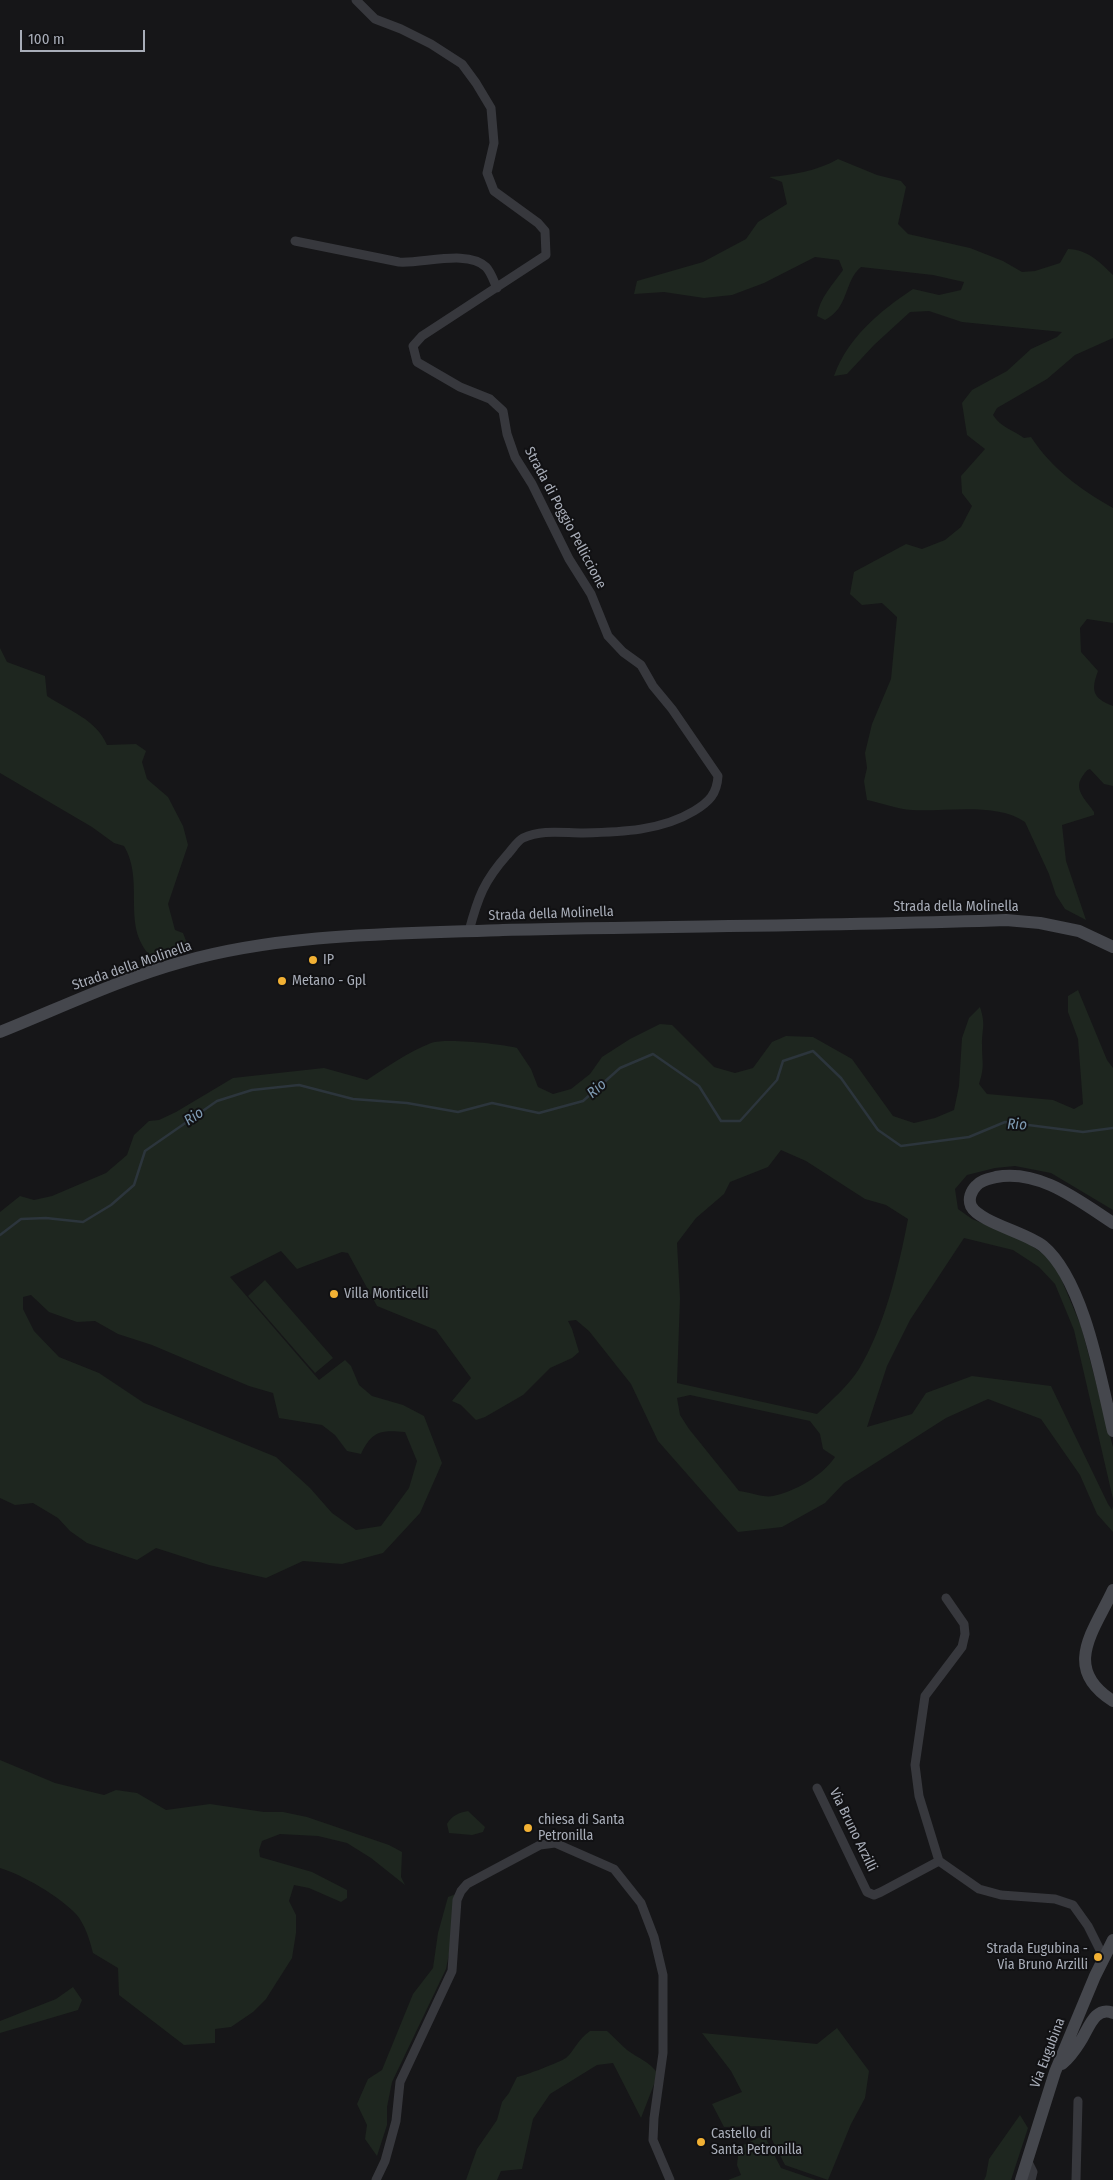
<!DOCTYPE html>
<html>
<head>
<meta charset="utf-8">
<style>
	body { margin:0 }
	#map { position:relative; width:1113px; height:2180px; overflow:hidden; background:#161618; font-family:"Fira Sans Condensed",sans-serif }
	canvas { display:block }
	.scale { position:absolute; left:20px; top:30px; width:125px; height:22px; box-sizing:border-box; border:2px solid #a8adb8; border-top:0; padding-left:6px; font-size:15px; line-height:18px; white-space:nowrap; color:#a8adb8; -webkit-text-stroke:4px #111113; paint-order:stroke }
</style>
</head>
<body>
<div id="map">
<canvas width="1113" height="2180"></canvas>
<div class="scale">100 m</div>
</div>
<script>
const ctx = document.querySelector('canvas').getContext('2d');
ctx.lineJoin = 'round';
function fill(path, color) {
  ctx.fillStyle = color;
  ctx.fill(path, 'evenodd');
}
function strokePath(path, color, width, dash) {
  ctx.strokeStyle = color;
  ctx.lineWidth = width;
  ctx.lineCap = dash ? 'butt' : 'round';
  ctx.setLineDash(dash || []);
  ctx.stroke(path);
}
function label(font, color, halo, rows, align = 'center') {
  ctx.font = font + ' "Fira Sans Condensed",sans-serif';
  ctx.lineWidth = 4;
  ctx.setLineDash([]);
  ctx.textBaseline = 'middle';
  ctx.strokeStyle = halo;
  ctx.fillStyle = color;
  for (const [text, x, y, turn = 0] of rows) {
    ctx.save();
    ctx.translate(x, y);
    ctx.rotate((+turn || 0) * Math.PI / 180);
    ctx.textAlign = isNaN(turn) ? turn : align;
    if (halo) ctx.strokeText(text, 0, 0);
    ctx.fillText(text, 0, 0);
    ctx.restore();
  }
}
const green = new Path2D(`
	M838,159L877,175L901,181L906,187L898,224L908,234L970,248L1003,261L1022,272L1035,271L1060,263L1068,249C1088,250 1099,261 1113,275V338L1075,355L1047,379L997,408L993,415C1001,428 1012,429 1024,438L1031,437C1052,469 1081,490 1113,508V623L1087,619L1080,628L1081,652L1098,671C1091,690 1092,698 1113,706V786L1104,784L1090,769C1086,770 1085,773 1082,777C1073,790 1087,801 1094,812V815L1062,825L1066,861L1086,920L1065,909L1056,895L1049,874L1025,822C997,802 945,812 912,810C897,809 882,803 867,800L864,781L867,768L865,753L872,724L891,679L897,617L882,603L862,605L850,594L854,572L906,544L922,549L945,540L961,527L972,506L962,493L961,476L985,449L967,435L962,403L972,390L1007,371L1031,349L1057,337L1062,332L962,322L929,311L910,312L874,345L847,374L834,376C848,337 880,311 913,289L939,295L961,290L964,282L933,275L861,267C844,281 849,308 825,320L817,316C820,297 832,286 843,270L839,260L815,257L764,283L732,295L704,298L664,292L634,294L637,281L703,262L746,239L758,222L787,204L782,182L769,177C793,175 817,171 838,159Z
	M0,648L7,662L45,676L47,696C69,711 96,719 107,745L136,744L146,751L142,762L147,779L168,797L183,826L188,845L168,904L175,930L183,933L188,946L180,954L154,959C119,929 146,883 124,846L114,843L92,827L0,773Z
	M1078,990L1107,1060L1113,1068V1210L1051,1173L1015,1166L995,1168L967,1175L955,1189L958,1209L972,1219L1024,1240L1054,1262L1081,1326L1113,1447V1499L1074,1330L1055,1284L1039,1267L1013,1250L964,1238L910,1320L887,1366L867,1427L912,1414L926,1393L972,1376L1051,1386L1108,1504L1112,1510L1113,1506V1532L1097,1514L1080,1475L1041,1419L988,1399L946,1418L844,1483L825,1503L782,1527L738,1532L658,1441L631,1384L589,1331L576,1320L568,1321L572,1329L579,1352L572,1358L550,1368L523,1395L485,1417L476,1420L461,1405L452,1401L471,1378L436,1330L377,1306L348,1253L342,1252L297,1269L281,1251L230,1277L319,1380L345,1360L351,1366L359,1385L372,1396L403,1405L424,1416L442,1463L420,1513L383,1553L342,1564L303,1561L266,1578L209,1565L156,1548L137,1560L87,1543L70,1531L58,1518L33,1503L15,1505L0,1498V1212L20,1196L34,1200L52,1196L106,1173L127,1155L134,1135L149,1121L159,1120L176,1112L233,1078L324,1068L367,1080C387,1067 408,1052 431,1043C447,1038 500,1044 517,1048L531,1069L538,1087L553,1094L571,1089L590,1074L602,1057L630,1039L660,1024L672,1025L714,1067L735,1073L753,1068L772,1042L786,1036L813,1037L852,1059L893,1116L914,1123L935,1118L954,1110L959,1086L962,1038L969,1018L980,1007C986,1026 982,1027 982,1045C982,1063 985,1066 979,1084L987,1094L1053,1100L1074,1109L1083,1104L1078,1039L1068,1012V996ZM781,1150L806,1161L865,1199L886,1205L908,1219C899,1267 884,1328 859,1369C848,1386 832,1400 817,1414L677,1383L680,1298L677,1243L696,1218L724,1194L730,1182L768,1167ZM31,1295L49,1312L77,1322L95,1321L118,1334L152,1345L249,1386L273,1393L279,1418L322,1425L335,1435L347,1451L361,1454C372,1430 382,1430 405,1432L417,1461L409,1488L381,1526L356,1530L332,1513L310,1488L276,1457L144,1403L99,1373L59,1357L34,1331L23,1309V1297ZM690,1395L810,1421L820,1434L823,1449L835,1457C822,1476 796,1491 773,1496C764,1498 749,1492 739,1491L689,1429L680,1415L677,1398Z
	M265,1280L333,1358L315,1373L248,1296Z
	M0,1760L55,1783L104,1795L116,1790L137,1793L166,1810L210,1804L264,1812H283L307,1817L389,1845L402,1852L401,1877L405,1885L371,1858L347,1843L318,1836L280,1834L262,1841L259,1850L260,1857L312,1872L347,1890V1898L341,1902L309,1888L294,1885L289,1901L296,1915V1933L292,1958L266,1999L253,2012L231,2027L215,2029V2043L184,2045L119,1995L118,1968L93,1953C90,1941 85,1924 76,1914C59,1896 23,1875 0,1868Z
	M468,1811L485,1827L483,1832L472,1835L449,1833L447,1824C452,1815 459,1813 468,1811Z
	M456,1894L451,1944L446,1969L392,2082L387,2107V2125L377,2156L365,2139L367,2125L357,2104L368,2079L382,2070L413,1994L433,1968L438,1933L448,1897Z
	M73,1987L82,2000L78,2010L0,2033V2021L56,1999Z
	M837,2028L869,2071L865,2098L851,2124L828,2180L785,2165L765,2126L724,2127L712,2104L742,2092L731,2071L702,2033L817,2044Z
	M590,2031H607C614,2037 620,2044 627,2050C639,2059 649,2061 658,2074L641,2118L613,2063L597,2065L550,2094L533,2119L522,2169L501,2171L497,2180H466L477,2149L497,2120L502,2102L509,2093L517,2077C524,2076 560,2062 566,2058C575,2050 577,2040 590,2031Z
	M1020,2115L1028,2128L1011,2180H984L986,2176L989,2159Z
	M764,2135L781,2168L816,2180H728L741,2175L737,2165L739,2147Z`);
const stream = new Path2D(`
	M0,1235L21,1219L46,1218L83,1222L111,1205L134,1185L145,1151L217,1101L252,1090L299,1085L353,1099L407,1103L458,1112L492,1103L539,1113L583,1101L620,1068L653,1054L699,1086L721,1121H740L777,1080L783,1061L813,1051L841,1078L878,1130L901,1146L969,1137L1005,1122L1083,1132L1113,1128`);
const street = new Path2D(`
	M356,0L375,19L401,29L431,44L462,64L476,83L491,108L494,143L487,173L494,191L538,223L545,231L546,255L422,336L413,346L417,362L460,387L490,399L503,411L507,434L515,457L532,484L569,559L591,594L608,636L623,652L641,665L653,686L672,709L718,776C717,794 709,802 694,811C661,831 621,832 583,833C563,833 542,829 523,838C517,841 512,850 507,855C484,881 478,897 469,931
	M295,241L399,262C422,264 468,249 486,267C491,272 494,282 497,288
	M946,1598L964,1624L965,1634L962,1647L925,1696L915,1765L919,1796L939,1861L979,1889L1001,1895L1055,1899L1073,1905L1088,1926L1104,1958
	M817,1788L867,1892L874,1895L881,1892L939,1861
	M1027,2160L1033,2172L1031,2180
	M376,2180L385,2161L396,2121L400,2082L452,1971L457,1900L461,1891L467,1884L540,1845L555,1843L614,1869L641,1903L654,1937L663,1975V2053L654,2118L653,2140L670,2180
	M1076,2180L1078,2101`);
const secondary = new Path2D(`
	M0,1032C60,1008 120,979 182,962C283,933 399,934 503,930C671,926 838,926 1006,920L1040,923L1079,931L1113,947
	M1113,1223C1079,1201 1040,1169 996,1177C989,1179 981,1180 976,1186C971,1191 968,1199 971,1206C979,1222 1027,1233 1043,1246C1084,1280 1101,1380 1113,1431
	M1113,1590C1094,1631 1061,1668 1113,1701
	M1062,2064C1069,2058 1075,2050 1080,2042C1088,2031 1094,2005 1113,2013
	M1021,2180L1055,2072L1095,1976L1113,1940`);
const markers = [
	[313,960,5,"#f2b134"],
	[282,981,5,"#f2b134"],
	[334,1294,5,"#f2b134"],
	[528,1828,5,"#f2b134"],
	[1098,1957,5,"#f2b134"],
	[701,2142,5,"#f2b134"]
];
const streetNames = [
	["Strada di Poggio Pelliccione",565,518,62],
	["Strada della Molinella",956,907],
	["Strada della Molinella",551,914,-2],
	["Strada della Molinella",132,966,-19],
	["Via Bruno Arzilli",853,1830,64],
	["Via Eugubina",1048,2053,-69]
];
const poiNames = [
	["IP",323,960],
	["Metano - Gpl",292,981],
	["Villa Monticelli",344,1294],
	["chiesa di Santa",538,1820],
	["Petronilla",538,1836],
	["Strada Eugubina -",1088,1949,"right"],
	["Via Bruno Arzilli",1088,1965,"right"],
	["Castello di",711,2134],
	["Santa Petronilla",711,2150]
];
const waterNames = [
	["Rio",597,1089,-41],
	["Rio",194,1117,-34],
	["Rio",1017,1125,2]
];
fill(green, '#1e261f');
strokePath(stream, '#2c353c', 2.5);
strokePath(street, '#37383d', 9);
strokePath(secondary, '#45474d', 12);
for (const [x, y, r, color] of markers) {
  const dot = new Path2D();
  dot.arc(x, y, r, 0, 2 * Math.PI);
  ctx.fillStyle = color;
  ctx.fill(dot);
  strokePath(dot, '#111113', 2);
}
label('14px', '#a8adb8', '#111113', streetNames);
label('14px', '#a8adb8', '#111113', poiNames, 'left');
label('italic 15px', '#7f9bb3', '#111113', waterNames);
</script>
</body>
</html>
